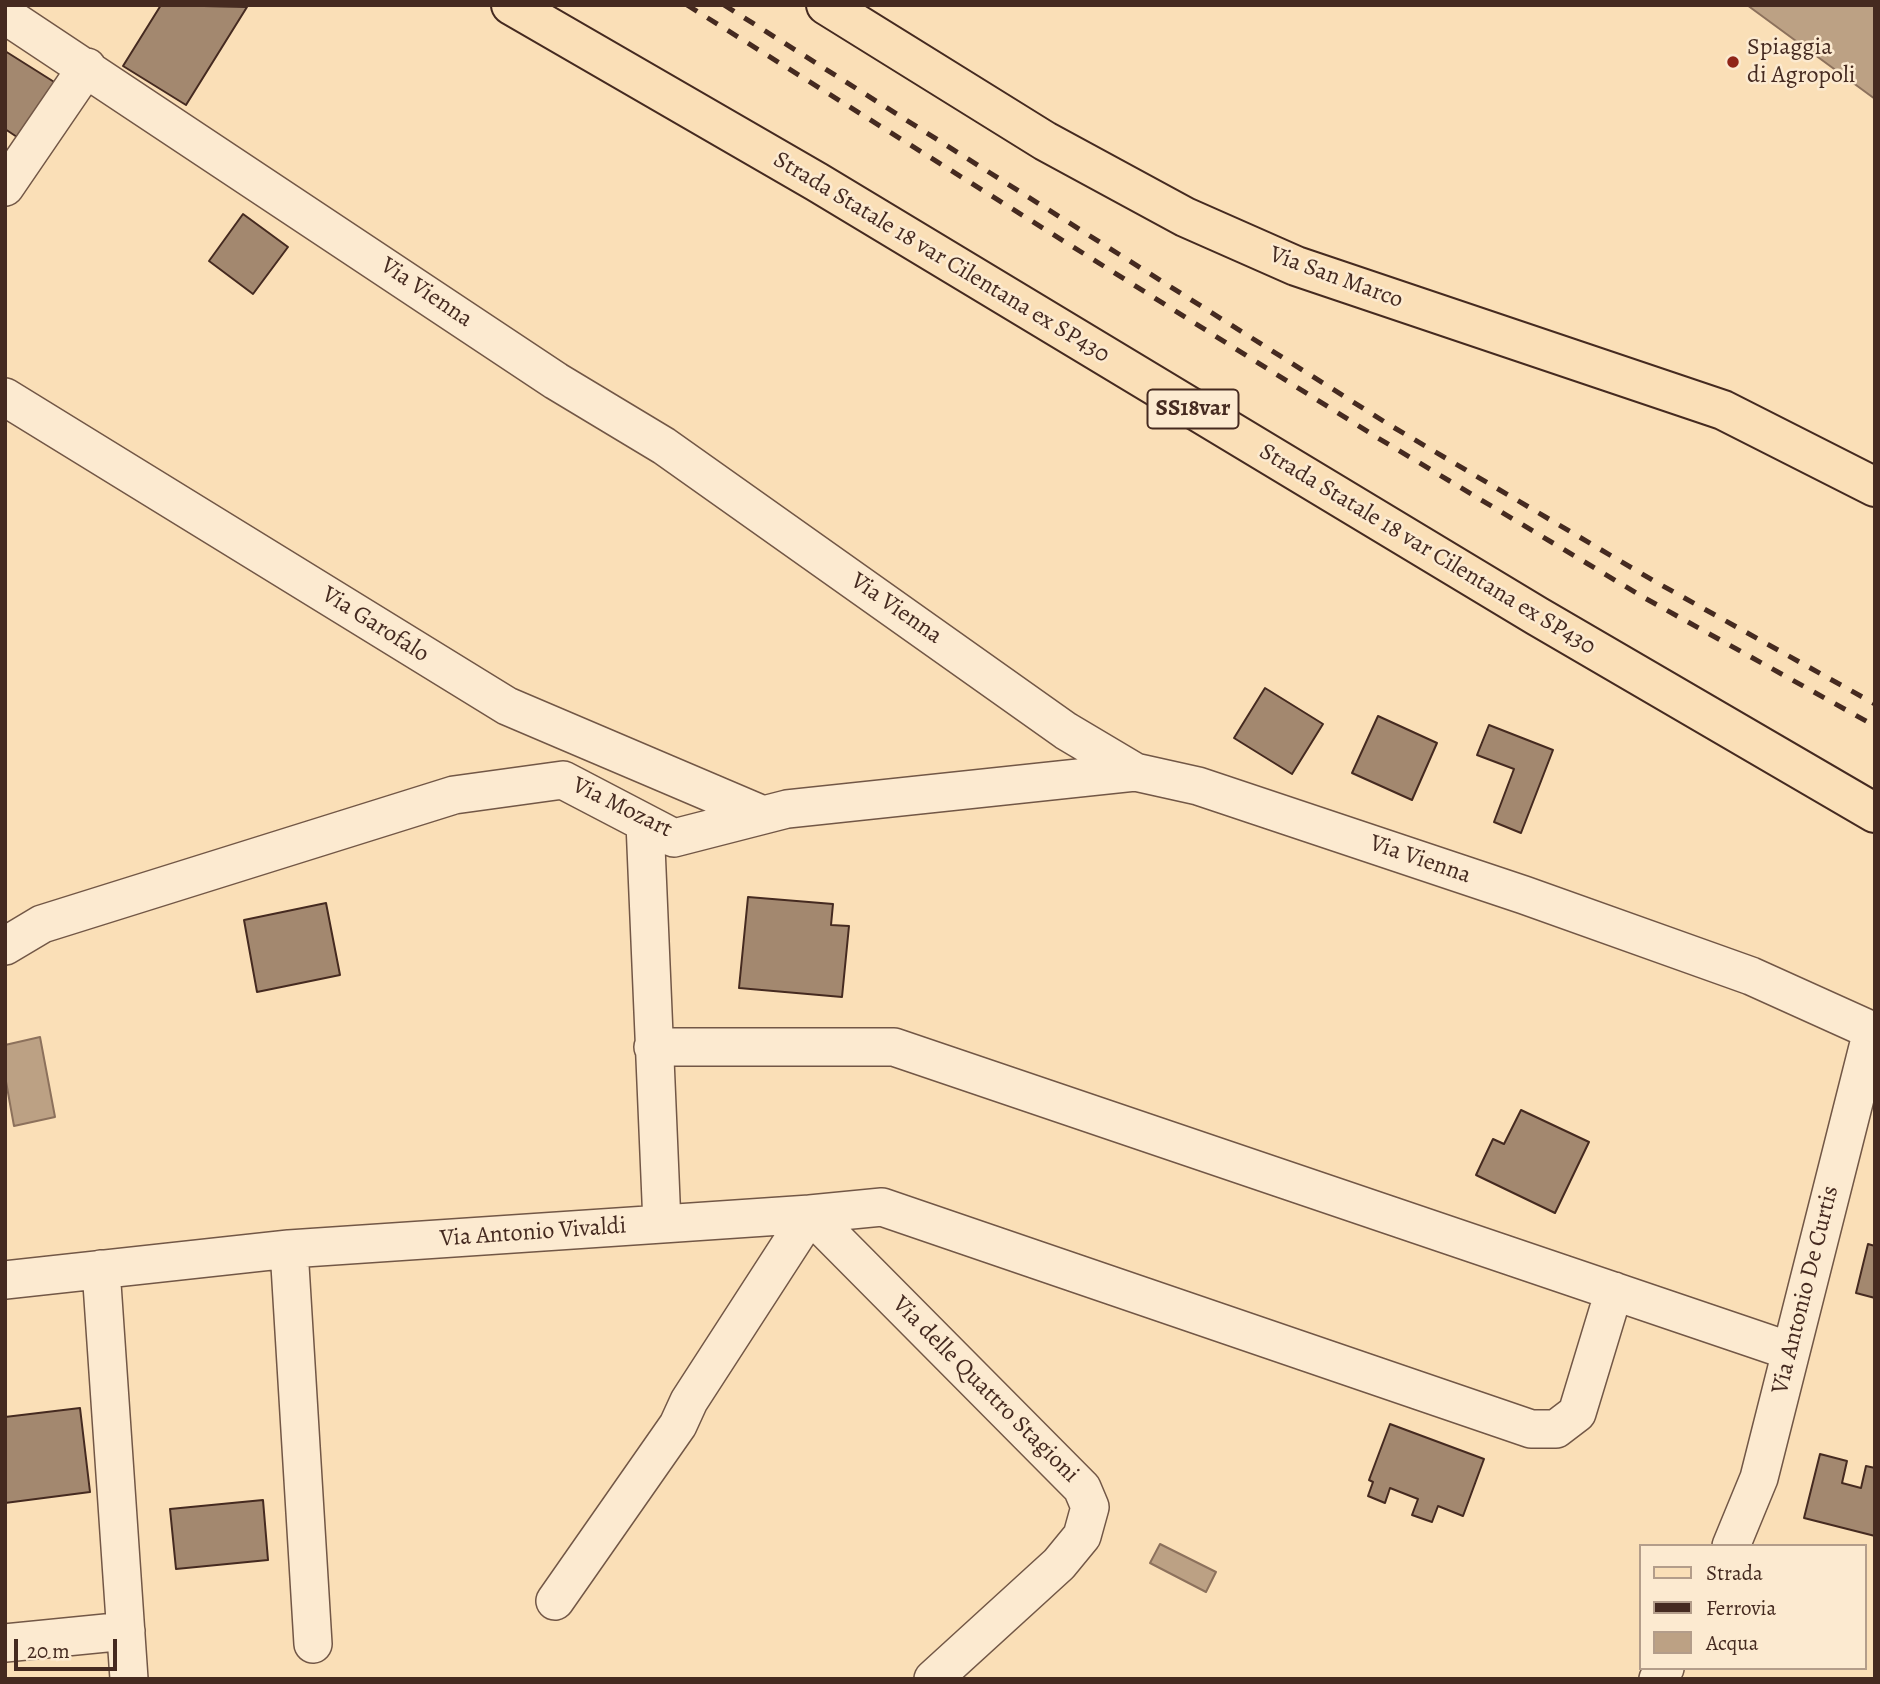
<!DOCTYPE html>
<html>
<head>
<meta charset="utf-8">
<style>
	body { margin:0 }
	#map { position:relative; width:1880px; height:1684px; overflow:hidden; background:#fadfb7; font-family:Alegreya,serif }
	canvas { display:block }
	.frame { position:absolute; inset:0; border:7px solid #452a20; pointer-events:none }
	.legend { position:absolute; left:1639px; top:1544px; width:228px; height:126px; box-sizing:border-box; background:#fcead0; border:2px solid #b39d8a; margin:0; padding:9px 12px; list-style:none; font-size:21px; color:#452a20 }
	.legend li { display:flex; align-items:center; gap:14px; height:35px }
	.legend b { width:35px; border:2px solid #b39d8a }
	.scale { position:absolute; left:14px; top:1639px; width:103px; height:32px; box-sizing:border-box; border:4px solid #452a20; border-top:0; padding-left:9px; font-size:21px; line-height:24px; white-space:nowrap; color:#452a20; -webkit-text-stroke:5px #fcead0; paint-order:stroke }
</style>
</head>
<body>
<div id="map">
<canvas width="1880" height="1684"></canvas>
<div class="frame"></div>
<ul class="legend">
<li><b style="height:9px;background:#fadfb7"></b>Strada</li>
<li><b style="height:9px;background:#452a20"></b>Ferrovia</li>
<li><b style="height:19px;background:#bca184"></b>Acqua</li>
</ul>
<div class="scale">20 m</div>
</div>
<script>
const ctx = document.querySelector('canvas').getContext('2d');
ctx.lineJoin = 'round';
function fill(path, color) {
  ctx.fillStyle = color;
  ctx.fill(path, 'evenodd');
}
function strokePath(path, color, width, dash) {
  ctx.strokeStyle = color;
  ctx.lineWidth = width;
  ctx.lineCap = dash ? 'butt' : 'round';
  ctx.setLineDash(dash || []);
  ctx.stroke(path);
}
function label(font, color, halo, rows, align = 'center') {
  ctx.font = font + ' Alegreya,serif';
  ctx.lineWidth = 5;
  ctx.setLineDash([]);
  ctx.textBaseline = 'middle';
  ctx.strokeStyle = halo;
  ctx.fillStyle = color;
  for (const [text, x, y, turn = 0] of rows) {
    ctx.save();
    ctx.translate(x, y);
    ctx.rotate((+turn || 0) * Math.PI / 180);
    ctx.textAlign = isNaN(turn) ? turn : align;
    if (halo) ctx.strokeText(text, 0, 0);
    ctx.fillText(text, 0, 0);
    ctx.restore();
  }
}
const water = new Path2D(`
	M1747,5H1875V99Z
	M40,1037L55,1117L14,1126L5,1076V1045Z
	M1160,1544L1216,1572L1206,1592L1150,1563Z`);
const building = new Path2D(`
	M161,5L247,7L186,105L123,66Z
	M5,51L59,85L23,141L5,129Z
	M243,214L288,247L253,294L209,261Z
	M1265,688L1323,724L1292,774L1234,738Z
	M1378,716L1437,743L1412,800L1352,773Z
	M1489,725L1553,750L1521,833L1494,822L1514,769L1477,755Z
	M748,897L833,904L831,925L849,926L842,997L739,988Z
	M326,903L340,975L257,992L244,920Z
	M1521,1110L1589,1142L1555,1213L1476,1175L1493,1139L1504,1144Z
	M1868,1244L1875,1246V1298L1856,1293Z
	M80,1408L90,1492L5,1503V1417Z
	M1390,1424L1484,1459L1463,1516L1438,1506L1432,1522L1412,1515L1418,1499L1390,1488L1385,1503L1368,1496L1373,1482L1369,1480Z
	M1820,1454L1847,1461L1842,1483L1861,1488L1866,1466L1875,1468V1536L1804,1518Z
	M263,1500L268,1560L176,1569L170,1509Z`);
const minor = new Path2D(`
	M5,10L8,17L556,381L664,446L1066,731L1135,772L1198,786L1524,895L1751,976L1875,1032
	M5,187L87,67
	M5,397L507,706L763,815
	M5,946L42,924L454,795L563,780L674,838L787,809L1135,772
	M653,1047H894L1790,1351
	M662,1224L810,1214L1082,1488L1090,1507L1082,1536L1059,1564L933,1679
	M289,1249L313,1644
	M101,1269L129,1679
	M5,1280L289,1249L662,1224L645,823
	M1731,1546L1759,1478L1872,1031
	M555,1601L678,1425L689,1401L810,1214L882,1207L1531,1429H1556L1577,1413L1614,1291
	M5,1643L126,1631
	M1658,1679L1665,1668`);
const major = new Path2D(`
	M826,5L1045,141L1185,217L1296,266L1723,410L1875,487`);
const highway = new Path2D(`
	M511,5L817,182L1537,616L1875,813`);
const rail = new Path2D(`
	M687,5L1378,438L1643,597L1875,726
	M724,5L1388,424L1654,581L1875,704`);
const markers = [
	[1733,62,7,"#8f2418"]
];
const shields = [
	[1193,409,91]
];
const shieldNames = [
	["SS18var",1193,409]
];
const poiNames = [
	["Spiaggia",1747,48],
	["di Agropoli",1747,76]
];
const streetNames = [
	["Strada Statale 18 var Cilentana ex SP430",941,258,31],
	["Via San Marco",1336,278,20],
	["Via Vienna",426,293,34],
	["Strada Statale 18 var Cilentana ex SP430",1427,550,31],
	["Via Vienna",896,609,35],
	["Via Garofalo",375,625,32],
	["Via Mozart",622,808,26],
	["Via Vienna",1420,860,19],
	["Via Antonio Vivaldi",533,1233,-4],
	["Via Antonio De Curtis",1806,1290,-76],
	["Via delle Quattro Stagioni",985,1390,45]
];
fill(water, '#bca184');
strokePath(water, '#8c715c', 2);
fill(building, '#a3886f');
strokePath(building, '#452a20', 2);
strokePath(minor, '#725746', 40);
strokePath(major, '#452a20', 42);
strokePath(highway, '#452a20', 42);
strokePath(minor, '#fcead0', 37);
strokePath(major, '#fadfb7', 38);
strokePath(highway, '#fadfb7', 38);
strokePath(rail, '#452a20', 5, [12, 12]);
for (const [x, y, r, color] of markers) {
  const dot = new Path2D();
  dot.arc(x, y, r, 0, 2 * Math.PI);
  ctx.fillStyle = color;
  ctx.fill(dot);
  strokePath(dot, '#fcead0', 2.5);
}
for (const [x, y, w] of shields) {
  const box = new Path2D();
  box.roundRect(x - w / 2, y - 19.5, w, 39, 5);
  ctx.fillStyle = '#fcead0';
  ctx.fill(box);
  strokePath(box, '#452a20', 2);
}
label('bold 23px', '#452a20', null, shieldNames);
label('24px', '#452a20', '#fcead0', poiNames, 'left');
label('24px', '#452a20', '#fcead0', streetNames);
</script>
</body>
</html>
